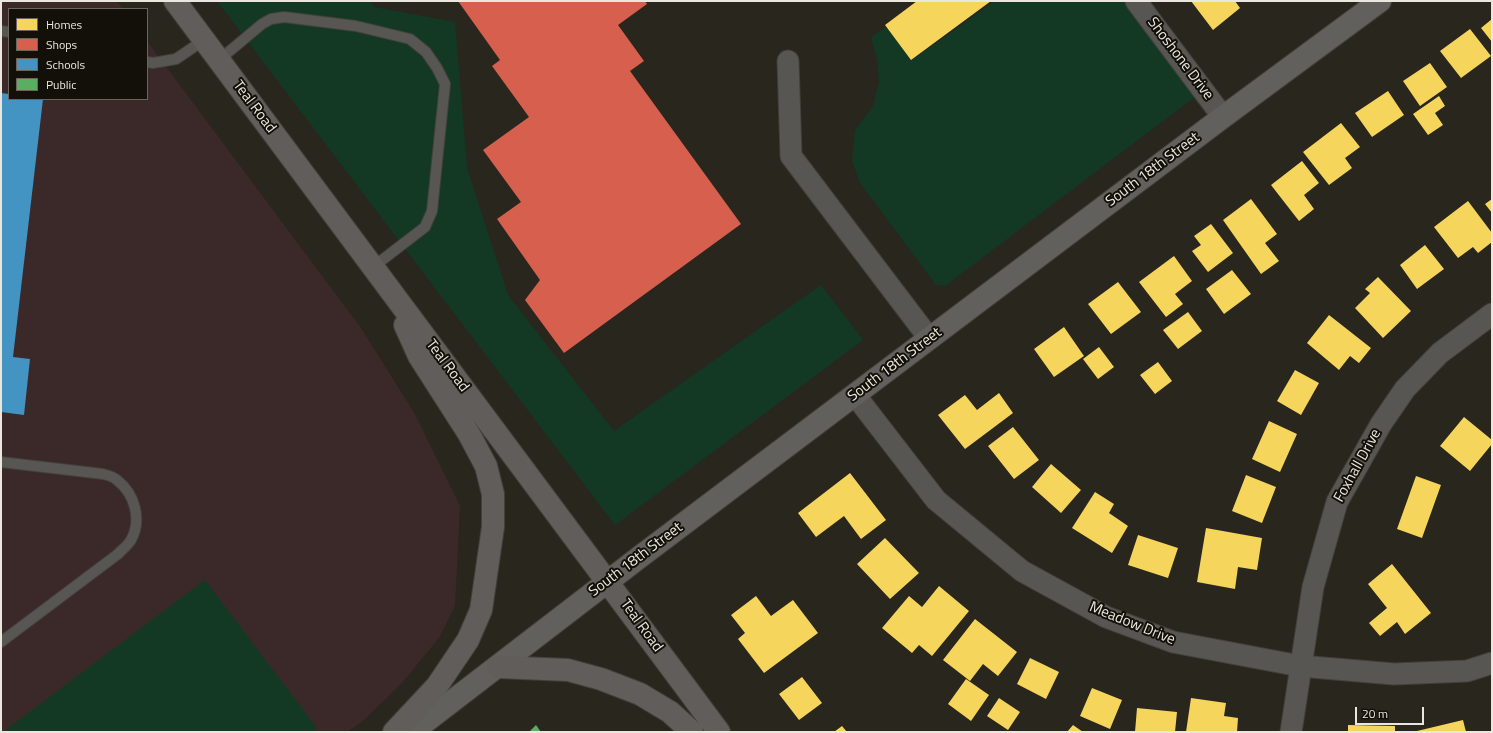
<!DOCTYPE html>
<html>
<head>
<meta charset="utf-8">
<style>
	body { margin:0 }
	#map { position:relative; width:1493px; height:733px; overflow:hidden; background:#29261e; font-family:"Titillium Web",sans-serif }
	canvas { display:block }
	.frame { position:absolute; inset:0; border:2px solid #ece7de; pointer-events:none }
	.legend { position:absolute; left:8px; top:8px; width:140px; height:92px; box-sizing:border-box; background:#13100a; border:1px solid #6a665f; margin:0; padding:5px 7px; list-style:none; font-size:12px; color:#ece7de }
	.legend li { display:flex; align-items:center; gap:8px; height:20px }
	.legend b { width:20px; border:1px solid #6a665f }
	.scale { position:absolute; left:1355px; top:707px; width:69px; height:18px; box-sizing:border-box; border:2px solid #ece7de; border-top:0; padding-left:5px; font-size:12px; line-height:14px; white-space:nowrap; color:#ece7de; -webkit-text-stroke:3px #13100a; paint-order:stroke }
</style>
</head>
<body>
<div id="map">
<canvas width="1493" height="733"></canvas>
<div class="frame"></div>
<ul class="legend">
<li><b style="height:11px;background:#f6d55c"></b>Homes</li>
<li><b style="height:11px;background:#d6604d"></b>Shops</li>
<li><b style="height:11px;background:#4393c3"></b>Schools</li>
<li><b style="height:11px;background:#5aae61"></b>Public</li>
</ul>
<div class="scale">20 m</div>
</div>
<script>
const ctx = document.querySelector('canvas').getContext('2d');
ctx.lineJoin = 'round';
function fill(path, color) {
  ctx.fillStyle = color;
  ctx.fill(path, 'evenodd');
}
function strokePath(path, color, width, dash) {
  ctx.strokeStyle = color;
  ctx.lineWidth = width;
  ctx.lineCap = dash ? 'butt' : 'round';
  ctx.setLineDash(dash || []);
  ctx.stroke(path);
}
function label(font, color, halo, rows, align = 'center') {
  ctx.font = font + ' "Titillium Web",sans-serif';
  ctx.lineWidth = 4;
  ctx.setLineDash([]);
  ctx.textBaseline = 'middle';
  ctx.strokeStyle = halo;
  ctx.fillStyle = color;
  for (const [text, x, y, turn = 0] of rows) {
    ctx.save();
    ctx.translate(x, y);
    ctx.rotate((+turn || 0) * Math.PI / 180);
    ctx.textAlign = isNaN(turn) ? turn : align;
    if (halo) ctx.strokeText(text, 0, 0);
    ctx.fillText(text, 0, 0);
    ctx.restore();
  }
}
const education = new Path2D(`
	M1,1H117L123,9H9V99H147V41L361,328L415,414L460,506L455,606L439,638L401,684L365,719L348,732H1Z`);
const green = new Path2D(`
	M217,1H370L374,7L455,22L467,168L508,295L614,431L821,285L863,340L615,525Z
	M995,1H1124L1196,96L945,286L936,285L860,183L852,161L855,130L873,106L879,82L877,60L871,37L886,27L912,60Z
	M205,580L317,728L312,732H3Z`);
const homes = new Path2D(`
	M917,1H991L911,60L885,25Z
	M1191,1H1235L1240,8L1213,30Z
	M1492,19V42L1481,28Z
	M1470,29L1491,56L1461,78L1440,51Z
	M1430,63L1447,87L1420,106L1403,81Z
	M1388,91L1404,115L1372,137L1355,113Z
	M1439,96L1445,106L1435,113L1443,125L1428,135L1413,114Z
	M1341,123L1360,147L1345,158L1352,168L1329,185L1303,152Z
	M1302,161L1319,183L1304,195L1314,209L1299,221L1271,185Z
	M1251,199L1277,234L1265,243L1279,261L1261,274L1223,220Z
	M1492,199V213L1485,204Z
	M1468,201L1492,233V242L1478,253L1473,247L1458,258L1434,227Z
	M1211,224L1233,253L1208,272L1192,251L1201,245L1194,236Z
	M1425,245L1444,269L1417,289L1400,265Z
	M1174,256L1192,281L1175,294L1183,304L1166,317L1139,282Z
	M1232,270L1251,294L1224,314L1206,289Z
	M1378,277L1411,311L1383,338L1355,308L1370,293L1365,289Z
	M1118,282L1141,312L1111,334L1088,304Z
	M1188,312L1202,331L1178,349L1163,330Z
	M1329,315L1371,348L1359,363L1350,356L1339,370L1307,343Z
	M1064,327L1084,356L1054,377L1034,349Z
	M1099,347L1114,367L1098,379L1083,359Z
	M1158,362L1172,381L1155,394L1140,375Z
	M1295,370L1319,383L1301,415L1277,401Z
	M999,393L1013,413L965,449L938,415L965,395L977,410Z
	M1464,417L1492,440V444L1470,471L1440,446Z
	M1269,421L1297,434L1280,472L1252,459Z
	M1013,427L1039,460L1014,479L988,446Z
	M1051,464L1081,490L1061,513L1032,487Z
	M850,473L886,520L861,539L844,516L816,537L798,513Z
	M1246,475L1276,487L1262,523L1232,511Z
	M1416,476L1441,485L1422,538L1397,529Z
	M1095,492L1114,504L1109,513L1128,526L1112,553L1072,528Z
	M1206,528L1262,538L1257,570L1238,567L1235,589L1197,582Z
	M1138,535L1178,548L1168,578L1128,565Z
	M885,538L919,573L890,599L857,564Z
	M1392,564L1431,613L1405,634L1397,622L1380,636L1369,623L1387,608L1368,584Z
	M939,586L969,611L932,656L919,645L912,653L882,628L909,596L922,607Z
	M756,596L771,616L793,600L818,633L764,673L738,639L745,633L731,615Z
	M975,619L1017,652L998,676L983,664L970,681L943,660Z
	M1030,658L1059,672L1046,699L1017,684Z
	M802,677L822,703L799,720L779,694Z
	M966,679L989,695L971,721L948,704Z
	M1092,688L1122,700L1110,729L1080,716Z
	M999,698L1020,712L1008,730L987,716Z
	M1191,698L1226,703L1224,716L1238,718L1237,732H1186Z
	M1137,708L1177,712L1175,732H1135Z
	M1463,720L1466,732H1417V731Z
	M1073,725L1083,732H1067Z
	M1348,725L1395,726V732H1348Z
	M842,726L847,732H834Z`);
const shops = new Path2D(`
	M458,1H645L647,4L618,25L644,61L630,71L741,224L564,353L525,300L540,280L497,219L521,202L483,150L529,117L492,66L500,60Z`);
const schools = new Path2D(`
	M1,93L9,94V99H43L13,357L30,359L24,415L1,412Z`);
const public = new Path2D(`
	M536,725L541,732H529Z`);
const lane = new Path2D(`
	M1,31L9,32
	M219,60L262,24L271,19L284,17L356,26L410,39L426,52L437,68L445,84L432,211L425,227L373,267
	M147,62L153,63L176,59L204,40
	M1,462L103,474C107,475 114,477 117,480C135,494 142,520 131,540C128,545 122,550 118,554L1,642`);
const street = new Path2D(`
	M1136,1L1223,117
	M788,61L791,156L929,338
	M855,395L936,500L1022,571L1106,617L1173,642L1300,666L1394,674L1467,671L1492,663
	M1291,732L1313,587L1337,502L1381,424L1405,389L1440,353L1492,314`);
const secondary = new Path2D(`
	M412,732L641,556L1223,117L1380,1`);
const primary = new Path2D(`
	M175,1L719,732
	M498,667L568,670L601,679L640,694L670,712L692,732
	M394,732L437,686L468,640L481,610L493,527V494L486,466L469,434L419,356L405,325`);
const streetNames = [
	["Shoshone Drive",1180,59,53],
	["Teal Road",254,107,53],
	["South 18th Street",1153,170,-37],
	["South 18th Street",895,365,-37],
	["Teal Road",447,366,53],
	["Foxhall Drive",1358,466,-61],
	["South 18th Street",636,560,-37],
	["Meadow Drive",1132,624,22],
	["Teal Road",641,626,54]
];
fill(education, '#3a2928');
fill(green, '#133925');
fill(homes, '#f6d55c');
fill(shops, '#d6604d');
fill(schools, '#4393c3');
fill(public, '#5aae61');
strokePath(lane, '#43403a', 12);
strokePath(street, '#43403a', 23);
strokePath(secondary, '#43403a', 24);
strokePath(primary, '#43403a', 24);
strokePath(lane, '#575653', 10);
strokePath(street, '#575653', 21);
strokePath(secondary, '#62605c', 22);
strokePath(primary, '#605d5a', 22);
label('15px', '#ece7de', '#13100a', streetNames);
</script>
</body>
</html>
